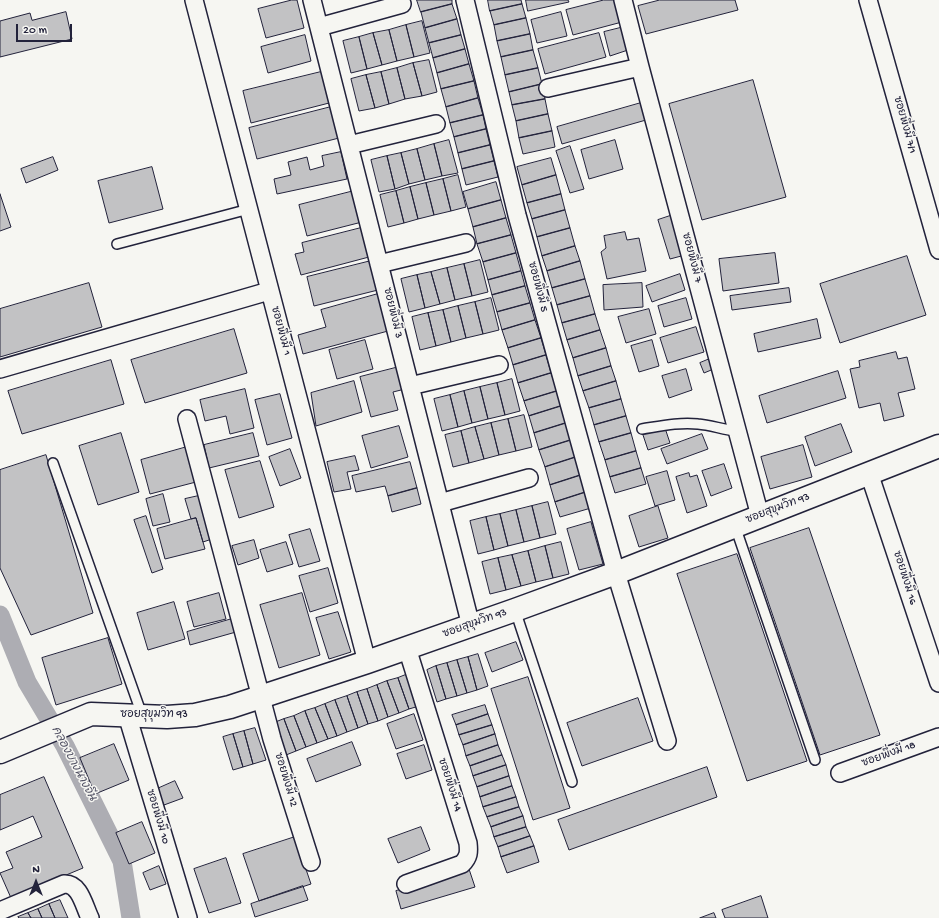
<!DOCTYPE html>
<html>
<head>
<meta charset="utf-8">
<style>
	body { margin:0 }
	#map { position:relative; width:939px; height:918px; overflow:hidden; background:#f6f6f2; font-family:"Gochi Hand",sans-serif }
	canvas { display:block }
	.north { position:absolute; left:16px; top:862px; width:40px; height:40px; -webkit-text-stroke:3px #f6f6f2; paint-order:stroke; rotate:0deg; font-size:11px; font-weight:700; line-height:16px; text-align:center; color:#22223b }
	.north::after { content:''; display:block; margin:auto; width:14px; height:18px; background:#22223b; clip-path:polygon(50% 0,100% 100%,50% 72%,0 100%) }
	.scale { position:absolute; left:16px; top:24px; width:56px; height:18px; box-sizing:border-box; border:2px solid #22223b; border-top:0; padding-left:5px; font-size:12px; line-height:14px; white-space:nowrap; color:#22223b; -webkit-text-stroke:3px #f6f6f2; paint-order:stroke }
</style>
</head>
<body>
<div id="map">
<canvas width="939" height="918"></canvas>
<div class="north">N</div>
<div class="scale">20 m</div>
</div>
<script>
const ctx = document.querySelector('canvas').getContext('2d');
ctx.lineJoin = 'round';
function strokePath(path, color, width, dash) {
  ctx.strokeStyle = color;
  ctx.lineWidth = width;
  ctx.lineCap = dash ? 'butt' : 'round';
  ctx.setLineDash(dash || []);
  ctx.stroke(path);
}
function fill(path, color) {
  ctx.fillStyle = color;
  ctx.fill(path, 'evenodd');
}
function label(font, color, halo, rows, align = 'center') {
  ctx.font = font + ' "Gochi Hand","Playpen Sans Thai",sans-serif';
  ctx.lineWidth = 3;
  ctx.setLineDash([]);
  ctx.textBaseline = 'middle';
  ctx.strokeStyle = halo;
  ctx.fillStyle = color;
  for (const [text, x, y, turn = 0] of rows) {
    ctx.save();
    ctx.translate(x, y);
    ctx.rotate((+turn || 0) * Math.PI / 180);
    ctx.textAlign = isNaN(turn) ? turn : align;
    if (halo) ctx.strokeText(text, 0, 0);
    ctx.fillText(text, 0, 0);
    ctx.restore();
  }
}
const canal = new Path2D(`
	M0,615L27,682L65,746L122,861L131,918`);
const building = new Path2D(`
	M292,0H297L304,28L266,38L258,9Z
	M417,0H452V4L421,12Z
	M488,0H521L522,4L490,11Z
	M526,0H568L569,2L528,11Z
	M604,0H616L622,22L573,35L566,10Z
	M660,0H735L738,10L646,34L638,6Z
	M452,4L457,19L425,28L421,12Z
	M522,4L526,18L494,25L490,11Z
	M66,12L72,39L0,57V21L30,13L32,20Z
	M561,12L567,36L537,43L531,20Z
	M526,18L530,34L497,41L494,25Z
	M457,19L461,35L429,43L425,28Z
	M422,21L430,53L414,57L406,25Z
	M406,25L414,57L397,61L389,30Z
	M624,27L631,49L610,56L604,32Z
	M389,30L397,61L382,65L373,33Z
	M373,33L382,65L367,69L359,37Z
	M599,33L606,57L545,74L538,49Z
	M530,34L533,50L501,57L497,41Z
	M305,35L311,61L268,73L261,47Z
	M461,35L465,49L433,58L429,43Z
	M359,37L367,69L351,73L343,41Z
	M465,49L469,64L437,73L433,58Z
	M533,50L538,68L505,75L501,57Z
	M429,60L437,92L422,96L413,63Z
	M413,63L422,96L405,99L397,68Z
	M469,64L474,81L441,89L437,73Z
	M397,68L405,99L389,104L381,72Z
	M538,68L542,84L509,92L505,75Z
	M325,71L333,102L251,123L243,91Z
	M381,72L389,104L375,108L366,75Z
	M366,75L375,108L359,111L351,79Z
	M753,80L786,197L702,220L669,104Z
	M474,81L478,98L446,107L441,89Z
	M542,84L545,99L512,105L509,92Z
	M478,98L483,115L450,123L446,107Z
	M545,99L548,114L516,121L512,105Z
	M641,103L646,120L562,144L557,127Z
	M331,107L339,138L257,159L249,128Z
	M548,114L552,131L519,138L516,121Z
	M483,115L486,129L454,137L450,123Z
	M486,129L490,145L458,153L454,137Z
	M552,131L555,147L523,154L519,138Z
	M449,140L458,173L442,176L434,144Z
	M615,140L623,169L589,179L581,150Z
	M434,144L442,176L425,180L417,149Z
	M490,145L494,161L462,169L458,153Z
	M570,146L584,189L570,193L556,151Z
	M417,149L425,180L409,184L401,153Z
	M341,152L347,179L277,194L274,179L291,175L288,162L307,157L310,170L324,166L322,156Z
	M401,153L409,184L395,189L387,156Z
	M387,156L395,189L379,192L371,160Z
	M53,157L58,170L26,183L21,169Z
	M551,158L556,175L522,185L517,167Z
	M494,161L498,177L466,185L462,169Z
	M152,167L163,209L109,223L98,181Z
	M458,175L466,207L451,211L443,179Z
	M556,175L561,194L527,203L522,185Z
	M443,179L451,211L434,215L426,183Z
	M496,182L501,200L468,209L463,192Z
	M426,183L434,215L418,219L410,187Z
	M410,187L418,219L404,223L396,191Z
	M354,191L362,222L307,236L299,205Z
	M396,191L404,223L388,227L380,195Z
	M0,194L11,227L0,231Z
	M561,194L565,210L532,219L527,203Z
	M501,200L506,218L473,227L468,209Z
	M565,210L570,228L537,237L532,219Z
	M673,215L685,255L670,259L658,220Z
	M506,218L511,235L477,244L473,227Z
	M361,228L369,257L301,275L295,254L304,252L302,243Z
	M570,228L575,246L542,256L537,237Z
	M625,232L627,240L639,238L646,271L607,279L601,252L606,248L604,236Z
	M511,235L516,253L483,262L477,244Z
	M575,246L580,261L547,271L542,256Z
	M516,253L521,271L488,280L483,262Z
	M775,253L779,283L723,291L719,259Z
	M907,256L926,315L840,343L820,284Z
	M480,260L488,292L472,296L464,264Z
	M371,261L378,290L314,306L307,277Z
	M580,261L585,279L552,288L547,271Z
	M464,264L472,296L455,300L447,268Z
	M447,268L455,300L440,304L431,272Z
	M521,271L525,286L492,295L488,280Z
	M431,272L440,304L425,308L417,275Z
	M680,274L685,290L652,302L646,286Z
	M417,275L425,308L409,312L401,279Z
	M585,279L590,296L557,305L552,288Z
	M89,283L102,327L0,357V309Z
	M642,283L643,307L604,310L603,285Z
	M525,286L530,303L497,312L492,295Z
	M789,288L791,302L732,310L730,296Z
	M378,294L388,331L303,354L298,335L326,327L321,310Z
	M590,296L595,314L562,323L557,305Z
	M491,298L499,330L483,334L475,302Z
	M686,298L692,319L664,327L658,306Z
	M475,302L483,334L466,338L458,306Z
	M530,303L535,320L502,330L497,312Z
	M458,306L466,338L451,342L443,310Z
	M649,309L656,334L626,343L618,317Z
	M443,310L451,342L436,346L428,313Z
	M428,313L436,346L420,350L412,317Z
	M595,314L600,330L567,340L562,323Z
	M817,319L821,338L758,352L754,334Z
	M535,320L541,338L508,348L502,330Z
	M696,327L704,352L668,363L660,338Z
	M234,329L247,373L145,403L131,360Z
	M600,330L606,348L573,358L567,340Z
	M541,338L546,355L513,365L508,348Z
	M365,340L373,369L337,379L329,350Z
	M652,340L659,366L639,372L631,346Z
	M606,348L611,366L578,376L573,358Z
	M896,352L898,359L907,357L915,389L898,393L904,416L884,421L880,403L859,408L850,369L860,367L859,361Z
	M546,355L551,373L518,383L513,365Z
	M712,358L716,368L704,373L700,363Z
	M111,360L124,404L22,434L8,391Z
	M611,366L616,381L583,391L578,376Z
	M399,367L405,389L393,392L398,410L371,417L360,377Z
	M686,369L692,390L669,398L662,376Z
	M838,371L846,398L767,423L759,396Z
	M551,373L557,391L524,401L518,383Z
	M512,379L520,411L505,415L497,383Z
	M354,381L362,412L316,426L311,393Z
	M616,381L621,399L589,408L583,391Z
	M497,383L505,415L488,419L480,387Z
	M480,387L488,419L472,423L464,391Z
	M245,389L254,428L230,434L226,416L205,421L200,400Z
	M464,391L472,423L458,427L450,395Z
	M557,391L561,406L529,416L524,401Z
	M280,394L292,438L267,445L255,400Z
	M450,395L458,427L442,431L434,399Z
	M621,399L626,416L594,425L589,408Z
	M561,406L566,423L534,433L529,416Z
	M524,415L532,447L516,451L508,419Z
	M626,416L631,433L599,442L594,425Z
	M508,419L516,451L499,455L491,423Z
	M491,423L499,455L484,459L475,427Z
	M566,423L571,440L539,450L534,433Z
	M841,424L852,452L815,466L805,437Z
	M399,426L408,457L371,468L362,436Z
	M475,427L484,459L469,463L461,431Z
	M665,428L670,443L648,450L643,435Z
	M461,431L469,463L453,467L445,435Z
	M121,433L139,492L98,505L79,446Z
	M253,433L259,456L209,468L204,445Z
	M631,433L636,451L605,460L599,442Z
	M702,434L708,449L667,464L661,449Z
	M571,440L576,457L545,467L539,450Z
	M803,445L812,477L770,489L761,457Z
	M187,447L196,482L150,494L141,460Z
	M290,449L301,478L280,486L269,457Z
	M636,451L641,468L610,477L605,460Z
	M46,455L93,613L31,635L0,568V470Z
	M355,456L359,470L347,472L351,489L334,492L327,462Z
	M576,457L581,475L550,485L545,467Z
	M260,461L274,507L239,518L225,470Z
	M410,462L417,488L388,496L385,486L356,492L352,476Z
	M724,464L732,488L711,496L702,471Z
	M641,468L646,484L615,493L610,477Z
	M667,471L675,500L655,506L646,477Z
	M689,473L690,477L697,475L707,506L687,513L676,477Z
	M581,475L586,492L555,502L550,485Z
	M417,488L421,504L392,512L388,496Z
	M586,492L591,508L560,517L555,502Z
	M163,494L170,522L153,526L146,499Z
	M203,495L215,538L203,542L196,518L191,519L185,499Z
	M548,502L556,534L540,538L532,506Z
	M532,506L540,538L524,542L516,510Z
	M658,506L668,538L639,547L629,516Z
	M516,510L524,542L508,546L500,514Z
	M500,514L508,546L494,550L486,517Z
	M146,516L163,569L152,573L134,520Z
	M486,517L494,550L478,554L470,521Z
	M196,518L205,549L165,559L157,529Z
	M591,522L603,564L579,570L567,529Z
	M809,528L880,735L820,755L750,548Z
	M310,529L320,561L299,567L289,535Z
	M254,540L259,558L238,565L232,546Z
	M286,542L293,564L267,572L260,550Z
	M561,542L569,574L553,578L545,546Z
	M545,546L553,578L536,582L528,551Z
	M528,551L536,582L521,586L512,555Z
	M737,554L807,761L747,781L677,574Z
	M512,555L521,586L506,590L498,558Z
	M498,558L506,590L490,594L482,562Z
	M328,568L338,603L310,612L299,576Z
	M219,593L226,619L194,627L187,602Z
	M302,593L320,655L279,668L260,605Z
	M174,602L185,639L148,650L137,613Z
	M338,612L351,652L329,659L316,618Z
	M232,619L236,632L190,645L187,632Z
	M108,638L122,684L56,705L42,658Z
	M516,642L523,660L492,672L485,653Z
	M478,654L488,686L477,690L468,657Z
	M468,657L477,690L467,693L457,660Z
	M457,660L467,693L457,696L447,663Z
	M447,663L457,696L446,699L436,666Z
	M436,666L446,699L437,702L427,670Z
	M408,674L419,706L409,709L398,678Z
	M528,677L570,808L533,820L491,689Z
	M398,678L409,709L399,713L387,681Z
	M387,681L399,713L388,717L377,685Z
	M377,685L388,717L378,721L367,689Z
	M367,689L378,721L368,724L357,692Z
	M357,692L368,724L358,728L347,696Z
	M347,696L358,728L347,732L335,700Z
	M638,698L653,741L582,766L567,723Z
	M335,700L347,732L337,736L325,704Z
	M325,704L337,736L328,739L315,708Z
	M485,705L488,714L456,725L452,715Z
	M315,708L328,739L317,743L305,711Z
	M305,711L317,743L306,747L294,716Z
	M414,714L423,740L396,749L387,724Z
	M488,714L492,725L459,735L456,725Z
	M294,716L306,747L296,751L284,719Z
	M284,719L296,751L286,755L274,723Z
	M492,725L495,734L463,745L459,735Z
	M255,728L266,760L253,764L244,731Z
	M244,731L253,764L243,767L233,734Z
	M233,734L243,767L233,770L223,737Z
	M495,734L498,745L466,756L463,745Z
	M352,742L361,765L316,782L307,759Z
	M114,744L129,780L95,794L80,758Z
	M424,745L432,770L406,779L397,754Z
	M498,745L502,755L470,766L466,756Z
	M502,755L506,765L473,776L470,766Z
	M506,765L509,776L477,787L473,776Z
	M707,767L717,797L569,850L558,820Z
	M509,776L512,786L480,797L477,787Z
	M44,777L83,868L11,898L0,873L13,868L6,852L42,837L33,816L0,830V795Z
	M175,781L183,798L164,805L157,789Z
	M512,786L516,797L483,807L480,797Z
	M516,797L519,807L487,817L483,807Z
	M519,807L523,816L491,827L487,817Z
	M523,816L526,827L494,837L491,827Z
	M142,822L155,853L129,864L116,833Z
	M421,827L430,850L398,863L388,839Z
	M526,827L530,836L498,847L494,837Z
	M530,836L534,846L501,857L498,847Z
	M295,837L311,884L259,901L243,854Z
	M534,846L539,862L507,873L501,857Z
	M226,858L241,903L209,913L194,869Z
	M159,866L166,884L150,890L143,873Z
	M469,869L475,887L401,909L396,891Z
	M303,886L308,900L255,917L251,904Z
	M761,896L768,918H725L722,910Z
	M60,900L68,918H55L49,904Z
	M49,904L55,918H42L38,909Z
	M38,909L42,918H31L28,913Z
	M28,913L31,918H19L18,917Z
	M714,913L716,918H700Z`);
const service = new Path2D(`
	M117,244L249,209
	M642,429C661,426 679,422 698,424C711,425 724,430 737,431
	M53,463L142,715
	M735,526L815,760
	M515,610L572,782`);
const minor = new Path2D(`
	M194,0L367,662
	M312,0L471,626
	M465,0L517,215L616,573L667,741
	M623,0L640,67L760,516
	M868,0L939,250
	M319,27L402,4
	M548,88L640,67
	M349,145L436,124
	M379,264L466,243
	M0,369L269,291
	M410,386L499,365
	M187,419L272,739L311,862
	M869,473L939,683
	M440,503L529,478
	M127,715L188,918
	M840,773L939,737
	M406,884L462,864C469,857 469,852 468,843L407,648
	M0,911L64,884C80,883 84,906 90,918`);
const tertiary = new Path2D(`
	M0,752L91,714L167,717L195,715L230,707L367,662L515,610L616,573L939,446`);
const streetNames = [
	["ซอยพึ่งมี 7/1",904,125,74],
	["ซอยพึ่งมี 7",691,258,75],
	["ซอยพึ่งมี 5",537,287,75],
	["ซอยพึ่งมี 3",392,313,76],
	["ซอยพึ่งมี 1",280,331,75],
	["ซอยสุขุมวิท 93",778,509,-21],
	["ซอยพึ่งมี 16",904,578,72],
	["ซอยสุขุมวิท 93",475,624,-20],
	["ซอยสุขุมวิท 93",154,715],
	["ซอยพึ่งมี 18",889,755,-20],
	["ซอยพึ่งมี 12",285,780,73],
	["ซอยพึ่งมี 14",449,785,72],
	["ซอยพึ่งมี 10",157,817,73]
];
const waterNames = [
	["คลองบางนางจีน",73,764,62]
];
strokePath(canal, '#adadb3', 19);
fill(building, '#c2c2c4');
strokePath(building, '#22223b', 1);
strokePath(service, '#22223b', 12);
strokePath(minor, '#22223b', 20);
strokePath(tertiary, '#22223b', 25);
strokePath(service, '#f6f6f2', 9);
strokePath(minor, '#f6f6f2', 17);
strokePath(tertiary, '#f6f6f2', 22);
label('11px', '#22223b', '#f6f6f2', streetNames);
label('italic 12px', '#535365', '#f6f6f2', waterNames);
</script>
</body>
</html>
